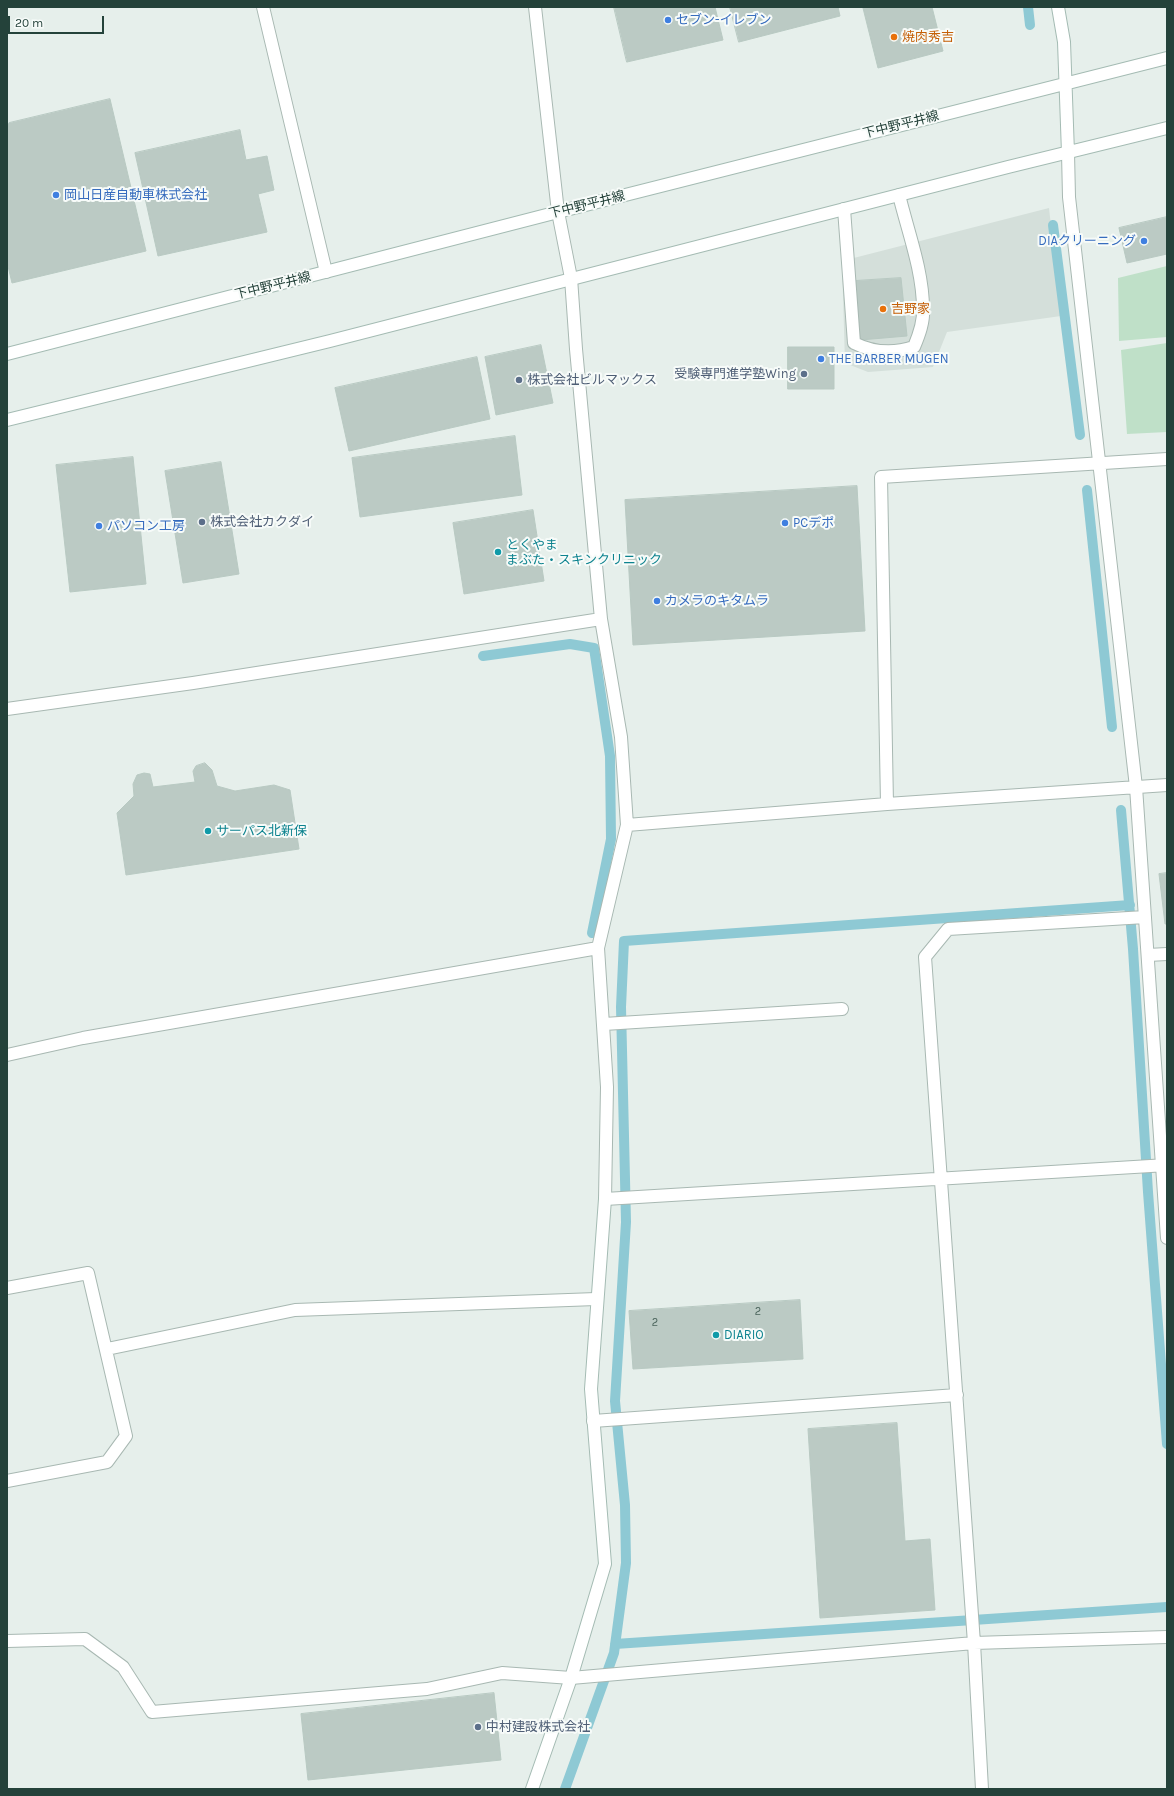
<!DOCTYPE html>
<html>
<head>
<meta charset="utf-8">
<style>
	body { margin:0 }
	#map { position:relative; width:1174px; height:1796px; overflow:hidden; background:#e6efeb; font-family:Karla,sans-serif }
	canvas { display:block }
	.frame { position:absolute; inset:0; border:8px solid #24423a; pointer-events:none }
	.scale { position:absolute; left:8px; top:16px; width:96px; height:18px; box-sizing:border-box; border:2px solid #24423a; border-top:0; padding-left:5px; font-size:12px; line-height:14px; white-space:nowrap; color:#24423a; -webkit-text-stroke:3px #f7fbf9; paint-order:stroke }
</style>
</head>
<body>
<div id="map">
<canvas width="1174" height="1796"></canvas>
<div class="frame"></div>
<div class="scale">20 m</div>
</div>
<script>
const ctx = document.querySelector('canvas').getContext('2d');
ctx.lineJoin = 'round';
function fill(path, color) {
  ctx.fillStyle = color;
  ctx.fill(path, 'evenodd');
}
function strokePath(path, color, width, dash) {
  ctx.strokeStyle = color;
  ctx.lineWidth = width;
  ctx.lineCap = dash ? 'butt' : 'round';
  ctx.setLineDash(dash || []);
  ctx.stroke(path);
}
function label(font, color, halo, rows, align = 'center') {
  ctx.font = font + ' Karla,"Noto Sans JP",sans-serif';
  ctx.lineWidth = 4;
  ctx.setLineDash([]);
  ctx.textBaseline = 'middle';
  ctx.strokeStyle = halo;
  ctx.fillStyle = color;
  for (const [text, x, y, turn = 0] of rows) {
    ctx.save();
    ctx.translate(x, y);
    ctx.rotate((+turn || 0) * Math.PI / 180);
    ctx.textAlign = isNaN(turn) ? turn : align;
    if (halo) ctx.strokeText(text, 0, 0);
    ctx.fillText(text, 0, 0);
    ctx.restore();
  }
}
const built = new Path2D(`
	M1049,208L1061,316L947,332L933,367L868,372L845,363L842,261Z`);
const green = new Path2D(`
	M1167,266V337L1119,341L1118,278Z
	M1167,343V432L1127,434L1121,350Z`);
const stream = new Path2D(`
	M1028,7L1030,25
	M1053,225L1080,435
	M1087,490L1112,727
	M483,656L570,644L594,648L610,756L611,839L592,933
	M1121,810L1133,949L1148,1192L1167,1444
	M615,1644L1167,1607
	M565,1789L614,1653L626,1563L625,1505L615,1401L626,1222L621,1007L624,941L1130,905`);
const building = new Path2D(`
	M614,7H715L723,40L627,62Z
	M730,7H838L840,16L739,42Z
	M867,7H932L943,51L878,68L863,8Z
	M110,99L146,251L12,283L7,262V128L9,123Z
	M240,130L246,160L267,156L274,190L258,194L267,232L158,256L135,153Z
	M1167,217V254L1127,263L1119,228Z
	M901,278L907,336L860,340L855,281Z
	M541,345L553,403L496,415L485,357Z
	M788,347H834V389H788Z
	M477,357L490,419L349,451L335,388Z
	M515,436L522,495L360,517L352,458Z
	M133,457L146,584L70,592L56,465Z
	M221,462L239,574L183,583L165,471Z
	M857,486L865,631L633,645L625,500Z
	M533,510L544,581L464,594L453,523Z
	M205,763L212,770L217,786L235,791L274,785L290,790L299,849L126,875L117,813L134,796L133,784L137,775L144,773L150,774L153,787L195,782L193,771L196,766Z
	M1167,873V924H1165L1159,874Z
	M800,1300L803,1359L633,1369L629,1311Z
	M897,1423L905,1541L930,1539L935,1610L820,1618L808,1429Z
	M494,1693L501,1760L308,1780L301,1714Z`);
const lane = new Path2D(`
	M844,209L854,343C874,353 893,354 914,347C919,335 924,322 923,309C923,271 908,232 899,195`);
const street = new Path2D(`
	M263,7L326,272
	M535,7L558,212L571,278L576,349L601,619L621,737L627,825L598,948L607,1087L605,1199L1167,1165
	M1068,153L1069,197L1136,787L1167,1238
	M7,709L193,683L601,619
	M887,804L881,477L1167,459
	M627,825L887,804L1167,785
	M1148,955L1167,954
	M604,1024L842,1009
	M7,1055L83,1038L598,948
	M7,1288L88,1273L126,1436L107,1462L7,1481
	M107,1349L295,1310L596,1299
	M593,1421L957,1395
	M7,1641L85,1639L123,1667L152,1712L427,1689L502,1673L571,1678L974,1643L1167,1637
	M982,1789L974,1643L925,957L948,929L1145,917`);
const secondary = new Path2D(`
	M1058,7L1064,42L1068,153
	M7,354L558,212L1167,58
	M7,420L330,341L1008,167L1167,128
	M532,1789L571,1678L605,1564L591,1389L605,1199`);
const markers = [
	[668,20,4,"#3f7fe0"],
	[894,37,4,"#e8710a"],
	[56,195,4,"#3f7fe0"],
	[1144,241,4,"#3f7fe0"],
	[883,309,4,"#e8710a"],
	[821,359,4,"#3f7fe0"],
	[804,374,4,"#5c6f8a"],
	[519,380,4,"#5c6f8a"],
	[202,522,4,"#5c6f8a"],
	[785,523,4,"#3f7fe0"],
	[99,526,4,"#3f7fe0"],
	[498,552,4,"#0f9aa8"],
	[657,601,4,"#3f7fe0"],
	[208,831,4,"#0f9aa8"],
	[716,1335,4,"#0f9aa8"],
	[478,1727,4,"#5c6f8a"]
];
const numberNames = [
	["2",758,1312],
	["2",655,1323]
];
const shopNames = [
	["セブン-イレブン",676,20],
	["岡山日産自動車株式会社",64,195],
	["DIAクリーニング",1136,241,"right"],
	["THE BARBER MUGEN",829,359],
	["PCデポ",793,523],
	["パソコン工房",107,526],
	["カメラのキタムラ",665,601]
];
const foodNames = [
	["焼肉秀吉",902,37],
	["吉野家",891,309]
];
const streetNames = [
	["下中野平井線",901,125,-14],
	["下中野平井線",587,205,-14],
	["下中野平井線",273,286,-14]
];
const serviceNames = [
	["受験専門進学塾Wing",796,374,"right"],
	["株式会社ビルマックス",527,380],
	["株式会社カクダイ",210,522],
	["中村建設株式会社",486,1727]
];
const cultureNames = [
	["とくやま",506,545],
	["まぶた・スキンクリニック",506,560],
	["サーパス北新保",216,831],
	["DIARIO",724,1335]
];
fill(built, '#d4dfda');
fill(green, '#bfe0c8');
strokePath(stream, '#8ec9d4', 10);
fill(building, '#bbcac4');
strokePath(building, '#b8c9c2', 1);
strokePath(lane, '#a8b8b2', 14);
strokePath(street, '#a8b8b2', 14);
strokePath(secondary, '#a4bbb3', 14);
strokePath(lane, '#fff', 12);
strokePath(street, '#fff', 12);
strokePath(secondary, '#fff', 12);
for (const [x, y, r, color] of markers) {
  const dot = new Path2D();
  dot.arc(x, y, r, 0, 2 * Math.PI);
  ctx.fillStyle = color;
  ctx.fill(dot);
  strokePath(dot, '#f7fbf9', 1.5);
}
label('11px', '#4a645c', null, numberNames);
label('13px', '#366cbe', '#f7fbf9', shopNames, 'left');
label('13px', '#c56008', '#f7fbf9', foodNames, 'left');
label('13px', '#24423a', '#f7fbf9', streetNames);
label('13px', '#4e5e75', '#f7fbf9', serviceNames, 'left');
label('13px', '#0d838f', '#f7fbf9', cultureNames, 'left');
</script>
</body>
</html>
